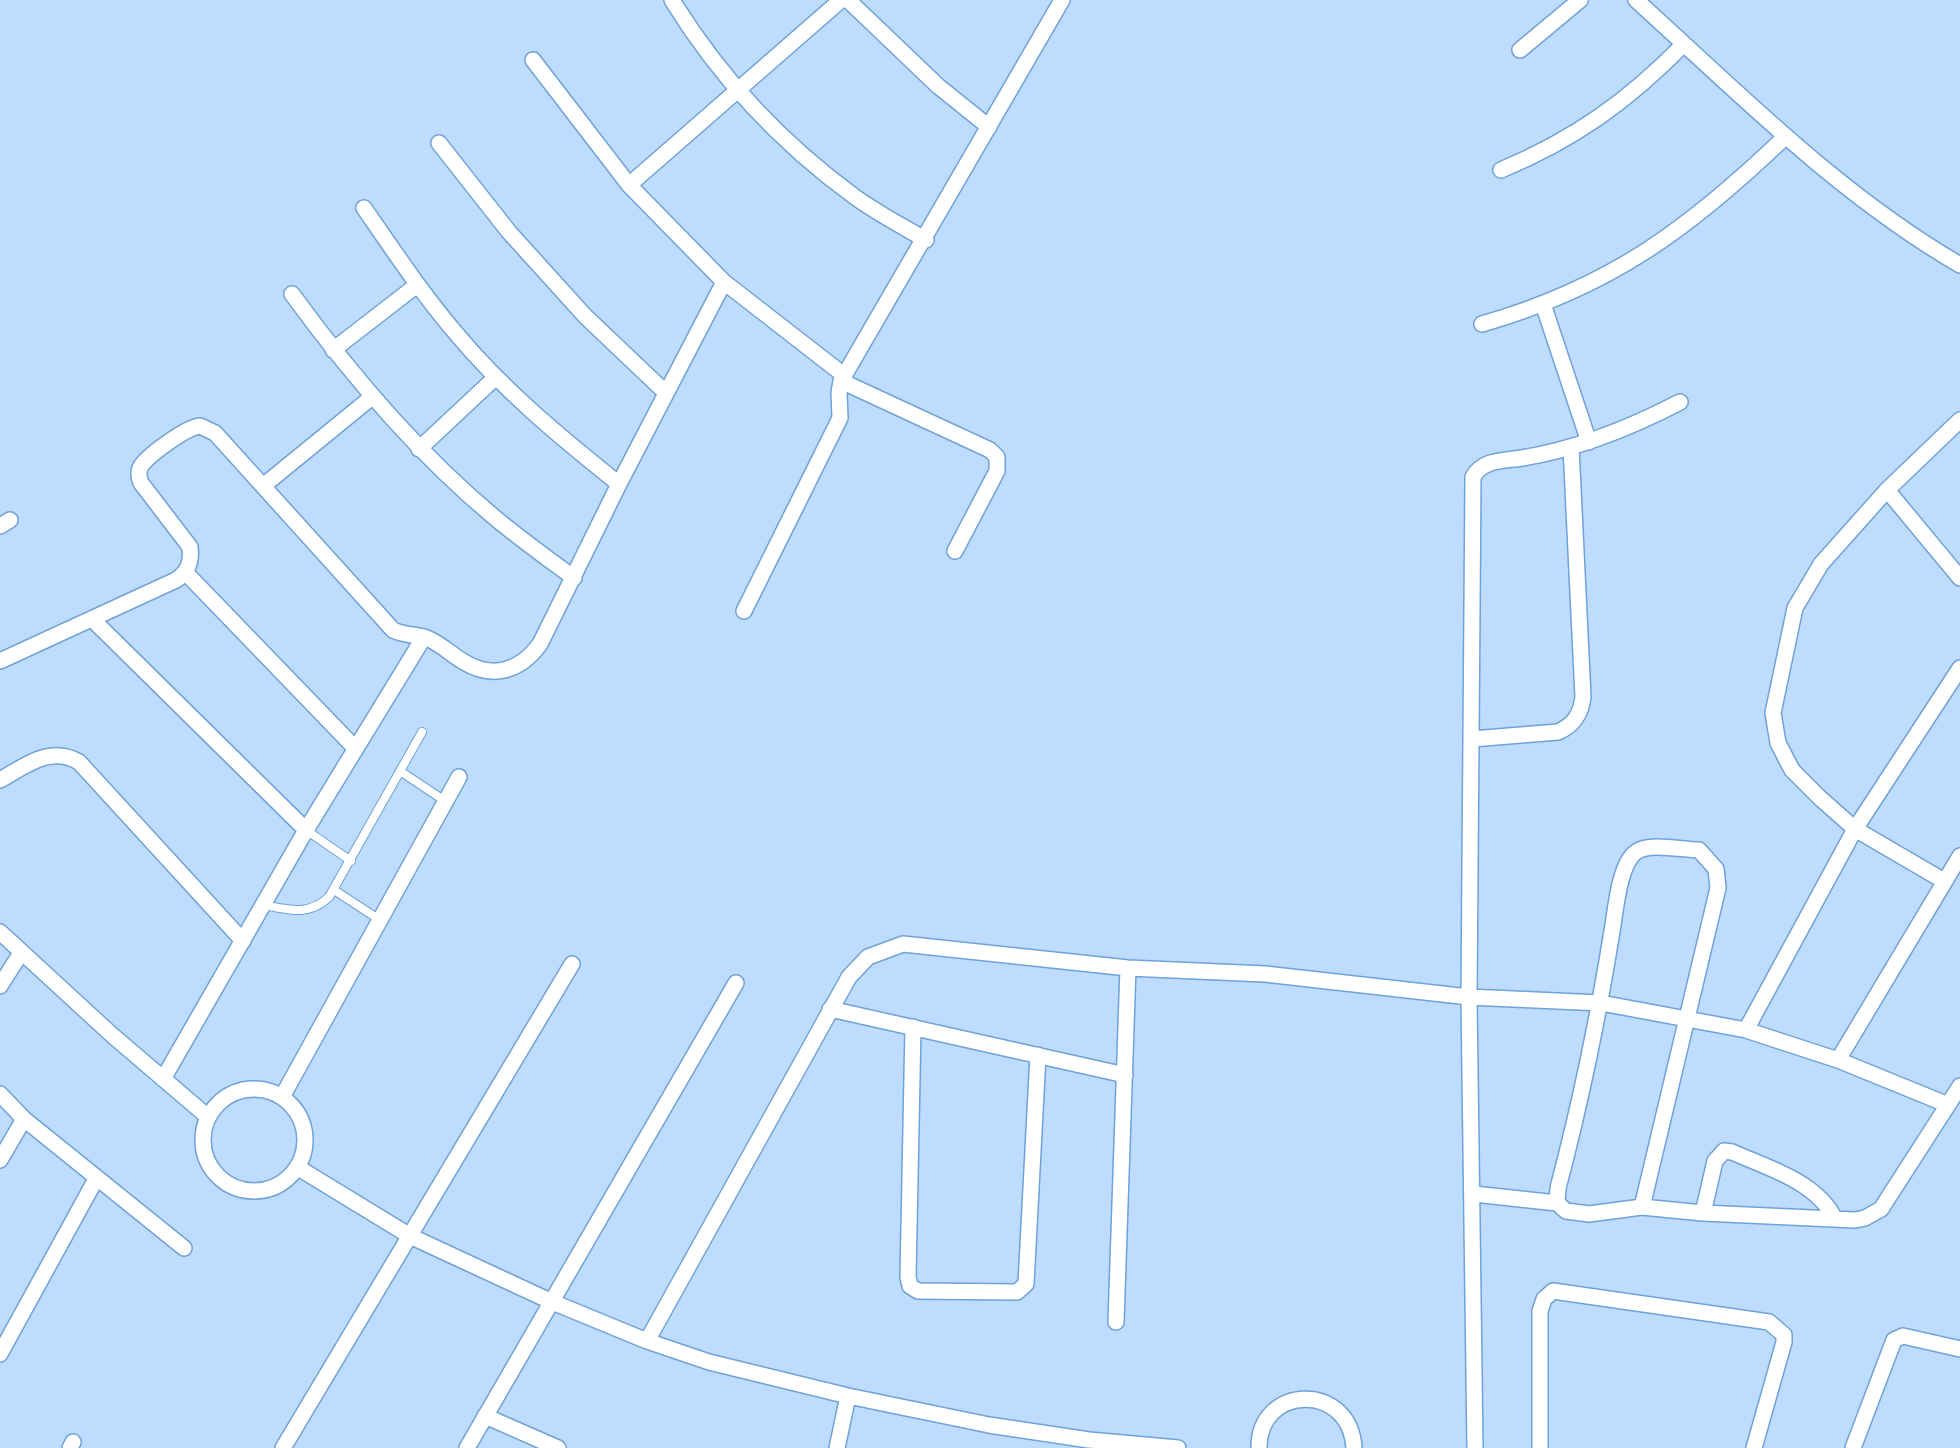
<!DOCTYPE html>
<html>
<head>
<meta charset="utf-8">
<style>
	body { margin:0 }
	canvas { display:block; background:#bddcfe }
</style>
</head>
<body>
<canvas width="1960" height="1448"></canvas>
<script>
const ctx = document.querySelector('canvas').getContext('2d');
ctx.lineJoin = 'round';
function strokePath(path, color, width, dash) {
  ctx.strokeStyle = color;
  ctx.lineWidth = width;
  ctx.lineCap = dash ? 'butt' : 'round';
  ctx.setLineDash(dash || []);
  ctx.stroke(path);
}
const lane = new Path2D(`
	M400,771L445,801
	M306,830L351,861
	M334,890L380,920
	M264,905C289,910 309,916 329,897L422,732`);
const street = new Path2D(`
	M672,0C720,78 781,143 855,197C877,213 902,226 926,240
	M848,0L938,86L989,127
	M1636,0C1740,94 1838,194 1960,265
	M1520,50L1580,0
	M533,60L629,185L724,282L845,376
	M439,143L509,232L585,316L666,393
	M1501,170C1575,139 1628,101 1684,44
	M629,185L841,0
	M364,208C393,250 421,292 454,331C502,389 560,437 619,484
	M292,294C351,375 416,452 494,517C519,538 547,558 574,578
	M1543,304L1589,442
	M1482,324C1611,287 1690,228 1785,137
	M333,350L417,285
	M841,381L990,450L997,457V471L955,551
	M419,449L496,377
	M263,486L372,397
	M1887,490L1960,578
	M0,526L10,520
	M186,573L355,748
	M744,611L840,418L839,393L841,381L1062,0
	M92,619L306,830
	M0,661L176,580C188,572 192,562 190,547L141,483C139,478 138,473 140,468C146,456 187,427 200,426L215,433L393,630C405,636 418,634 429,639C442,645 452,655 464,662C494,680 521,670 540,644L619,484L724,282
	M1472,739L1558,732C1574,725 1581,714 1583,697L1571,447
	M0,780C25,766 50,745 79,762L243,941
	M1944,881L1855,829L1820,798L1792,770L1778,743L1773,713L1795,608L1821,564L1887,490L1960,420
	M0,932L112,1035L208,1117
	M0,986L21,953
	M830,1009L1125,1075
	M913,1027L908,1277L910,1286L918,1291L1017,1292L1026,1284L1038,1055
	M1746,1030L1855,829L1960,668
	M1838,1060L1960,856
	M163,1079L306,830L424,637
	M203 1140a51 51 0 1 1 102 0a51 51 0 1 1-102 0Z
	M0,1094L24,1119L184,1248
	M282,1097L459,777
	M0,1160L24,1119
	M297,1167L410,1236L550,1301L647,1341L709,1362L848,1396L989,1425L1089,1440L1178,1448
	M1474,1194L1557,1203
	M1642,1207L1718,888L1716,869L1699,850C1682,850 1650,842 1636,852C1620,863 1616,906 1613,925C1599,1013 1581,1101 1558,1188L1557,1203L1566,1211L1589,1214L1642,1207L1703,1213L1855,1220L1865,1218L1881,1209L1960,1086
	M1703,1213L1715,1161L1724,1151L1732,1152C1768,1168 1816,1181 1835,1219
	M1116,1322L1128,968
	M647,1341L849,977L868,957L903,944L1128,968L1265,974L1469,997L1601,1003L1746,1030L1838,1060L1946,1104
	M0,1354L96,1179
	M485,1416L558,1448
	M70,1448L73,1442
	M283,1448L572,964
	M467,1448L736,983
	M837,1448L848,1396
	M1259,1448C1258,1385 1350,1381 1354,1448
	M1475,1448L1469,997L1473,477C1483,459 1504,461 1522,458C1578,449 1630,428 1680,402
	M1540,1448V1311L1544,1299L1553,1291L1769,1322L1784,1335V1342L1754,1448
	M1853,1448L1894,1340L1903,1336L1960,1349`);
strokePath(lane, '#6fa2d7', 10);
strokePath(street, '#6fa2d7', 18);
strokePath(lane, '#fff', 8);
strokePath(street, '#fff', 15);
</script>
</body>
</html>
